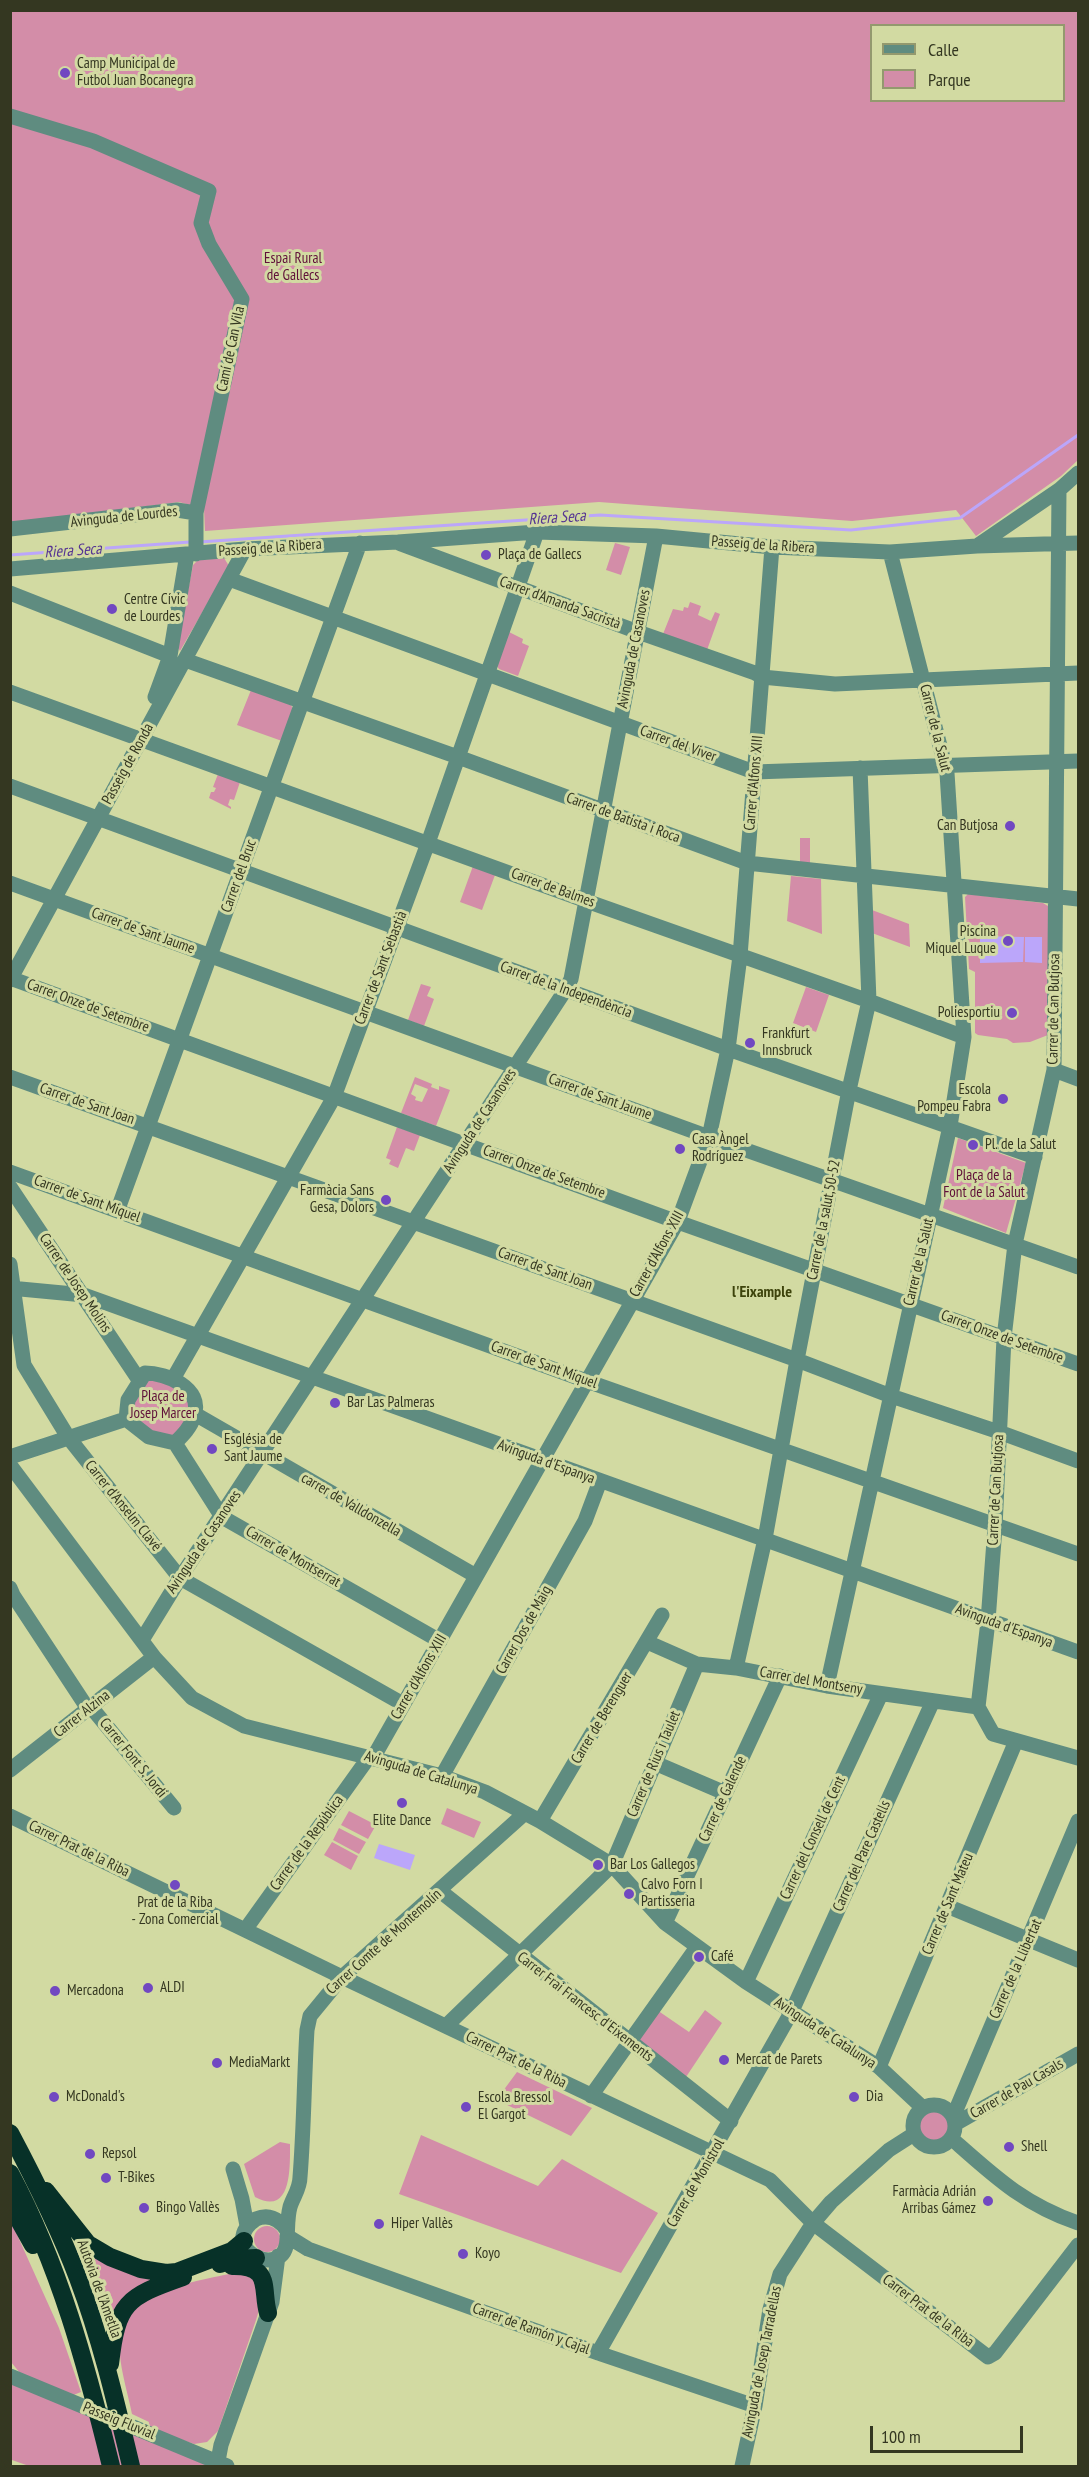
<!DOCTYPE html>
<html>
<head>
<meta charset="utf-8">
<style>
	body { margin:0 }
	#map { position:relative; width:1089px; height:2477px; overflow:hidden; background:#d2daa2; font-family:"PT Sans Narrow",sans-serif }
	canvas { display:block }
	.frame { position:absolute; inset:0; border:12px solid #343721; pointer-events:none }
	.legend { position:absolute; left:870px; top:24px; width:195px; height:78px; box-sizing:border-box; background:#d2daa2; border:2px solid #93996e; margin:0; padding:8px 10px; list-style:none; font-size:18px; color:#343721 }
	.legend li { display:flex; align-items:center; gap:12px; height:30px }
	.legend b { width:30px; border:2px solid #93996e }
	.scale { position:absolute; left:870px; top:2426px; width:153px; height:27px; box-sizing:border-box; border:3px solid #343721; border-top:0; padding-left:8px; font-size:18px; line-height:21px; white-space:nowrap; color:#343721; -webkit-text-stroke:4px #d2daa2; paint-order:stroke }
</style>
</head>
<body>
<div id="map">
<canvas width="1089" height="2477"></canvas>
<div class="frame"></div>
<ul class="legend">
<li><b style="height:8px;background:#5f8c80"></b>Calle</li>
<li><b style="height:16px;background:#d38da8"></b>Parque</li>
</ul>
<div class="scale">100 m</div>
</div>
<script>
const ctx = document.querySelector('canvas').getContext('2d');
ctx.lineJoin = 'round';
function fill(path, color) {
  ctx.fillStyle = color;
  ctx.fill(path, 'evenodd');
}
function strokePath(path, color, width, dash) {
  ctx.strokeStyle = color;
  ctx.lineWidth = width;
  ctx.lineCap = dash ? 'butt' : 'round';
  ctx.setLineDash(dash || []);
  ctx.stroke(path);
}
function label(font, color, halo, rows, align = 'center') {
  ctx.font = font + ' "PT Sans Narrow",sans-serif';
  ctx.lineWidth = 6;
  ctx.setLineDash([]);
  ctx.textBaseline = 'middle';
  ctx.strokeStyle = halo;
  ctx.fillStyle = color;
  for (const [text, x, y, turn = 0] of rows) {
    ctx.save();
    ctx.translate(x, y);
    ctx.rotate((+turn || 0) * Math.PI / 180);
    ctx.textAlign = isNaN(turn) ? turn : align;
    if (halo) ctx.strokeText(text, 0, 0);
    ctx.fillText(text, 0, 0);
    ctx.restore();
  }
}
const green = new Path2D(`
	M10,11H1078V460L1061,476L976,536L956,510L852,521L599,502L205,531L204,509L179,502L11,524ZM872,26H1064V100H872Z
	M615,543L630,547L621,575L606,570Z
	M224,558L229,566L180,651L177,646L193,565L198,560Z
	M690,602L701,606L698,615L711,621L715,612L720,614L707,650L663,634L673,609L683,611L684,607L688,608Z
	M509,632L523,639L522,643L529,646L518,676L499,669L497,666Z
	M251,690L291,705L293,709L282,741L237,725Z
	M218,774L240,782L234,800L230,799L228,805L231,807V809L209,798L211,792H214L216,788L213,787Z
	M800,838H810V863H800Z
	M473,866L495,875L482,910L460,902Z
	M791,876L821,879L822,934L787,921Z
	M968,894L1043,903L1048,906V1035L1030,1042L1013,1043L1007,1039L978,1035L975,1033V972L969,969L965,897Z
	M872,910L909,924L910,947L872,933Z
	M421,984L431,987L427,996L434,999L424,1026L408,1020Z
	M806,987L829,995L816,1032L793,1023Z
	M415,1077L432,1084L431,1087L439,1090V1086L450,1090L436,1126L401,1113ZM415,1084L428,1089L422,1102L415,1100L416,1097L411,1094Z
	M397,1127L420,1135L414,1151L406,1148L398,1168L389,1164L391,1160L386,1158Z
	M958,1138L1026,1163L1006,1233L943,1208Z
	M145,1373L194,1398L175,1443L126,1419Z
	M447,1808L481,1822L474,1838L441,1824Z
	M349,1811L376,1825L368,1839L341,1825Z
	M339,1828L366,1842L359,1854L333,1840Z
	M332,1842L358,1856L351,1870L324,1855Z
	M654,2008L689,2032L705,2010L722,2023L682,2083L629,2043Z
	M517,2072L592,2108L571,2136L501,2102L500,2095Z
	M919 2126a15 15 0 1 1 30 0a15 15 0 1 1-30 0Z
	M421,2135L538,2186L562,2159L658,2213L621,2273L399,2194Z
	M280,2142L290,2144C290,2167 292,2217 255,2197L244,2164Z
	M10,2219L59,2328L81,2392L71,2396L20,2373L11,2362L12,2292L10,2286Z
	M254 2239a13 13 0 1 1 26 0a13 13 0 1 1-26 0Z
	M75,2241L160,2278L109,2330Z
	M238,2272L251,2278L265,2290L256,2320L218,2431L207,2442L194,2444L148,2428L149,2422L132,2414C128,2392 115,2354 121,2332C131,2288 201,2281 238,2272Z
	M10,2381L213,2466H29L12,2460Z`);
const water = new Path2D(`
	M980,936L1024,937L1023,962L980,963Z
	M1025,937H1042V963L1025,962Z
	M379,1844L415,1855L410,1870L374,1858Z`);
const stream = new Path2D(`
	M199,542L600,515L851,530L960,518L1078,435
	M10,555L190,542`);
const minor = new Path2D(`
	M10,116L93,141L209,191L201,223L209,244L242,299L196,513V554
	M1059,490L1054,1070L1015,1244L1004,1338L995,1527L988,1621L978,1707L993,1734L1078,1758
	M10,529L177,510L196,513
	M401,544L638,632L755,673L762,677L835,684L1078,673
	M977,546L1078,543
	M10,569L245,549L398,542L537,532L656,536L772,547L890,552L977,546L1059,490L1078,473
	M229,579L754,772L1078,761
	M10,593L170,656
	M185,660L458,757L747,863L1078,899
	M10,692L592,903L869,1001L964,1037
	M155,697L170,656L187,554
	M10,786L728,1049L1035,1157
	M10,883L709,1137L1078,1267
	M10,978L672,1220L1078,1364
	M10,980L245,549
	M1054,1070L1078,1079
	M10,1077L797,1360L891,1396L999,1432L1078,1461
	M10,1172L581,1379L1078,1554
	M10,1187L139,1380
	M118,1209L360,543
	M10,1264L24,1365L68,1437L180,1578L403,1704
	M10,1288L84,1295L1078,1652
	M145,1373C166,1373 204,1388 194,1416C191,1427 183,1435 175,1443L149,1437L126,1419L128,1400Z
	M173,1379L334,1097L428,843L537,532
	M195,1414L476,1576
	M175,1443L222,1517L440,1641
	M10,1457L126,1419
	M10,1465L154,1657L192,1698L244,1726L442,1776L485,1792L540,1821L612,1865L665,1923L746,1982L879,2067L923,2108
	M10,1588L13,1595L88,1709
	M142,1640L180,1578L566,989L571,979L656,536
	M647,1642L697,1664L736,1668L827,1686L978,1707
	M736,1668L765,1539L797,1360L849,1090L869,1001L860,768
	M827,1686L950,1126L964,1037L947,773L890,552
	M91,1707L174,1808
	M373,1758L678,1221L709,1137L728,1049L740,956L772,547
	M655,1763L725,1793
	M10,1770L154,1657
	M442,1776L585,1521L600,1481
	M10,1816L342,1977L770,2180L813,2223L988,2357L995,2353L1078,2245
	M540,1821L662,1615
	M440,1891L731,2121
	M947,1906L1078,1960
	M665,1923L780,1676
	M245,1930L369,1757
	M746,1982L881,1694
	M446,2026L612,1865L697,1664
	M879,2067L1016,1741
	M591,2096L697,1947
	M913 2126a21 21 0 1 1 42 0a21 21 0 1 1-42 0Z
	M953,2117L1078,1821
	M955,2124L1078,2054
	M951,2138C994,2176 1023,2204 1078,2223
	M233,2169L242,2199L247,2226
	M286,2229C278,2218 268,2214 256,2219C214,2248 286,2283 287,2239C288,2228 287,2219 290,2207C293,2197 300,2189 300,2177C304,2128 304,2079 307,2030L310,2016L342,1977L524,1814
	M287,2236L308,2249L598,2353L755,2406
	M598,2353L792,2011L933,1701
	M10,2376L227,2466
	M218,2461L221,2445L272,2302L278,2256
	M742,2466L755,2406L770,2309L780,2274L813,2223L831,2202L889,2150L914,2134`);
const highway = new Path2D(`
	M10,2133C35,2180 59,2228 78,2278C101,2339 116,2403 131,2466
	M10,2173C60,2267 86,2364 111,2466
	M46,2191L88,2244L110,2257L141,2269L166,2273L177,2272L232,2251L244,2241
	M10,2204L33,2245
	M220,2264L235,2259L256,2258
	M232,2266C273,2265 261,2289 268,2313
	M110,2364C117,2303 126,2297 183,2277`);
const markers = [
	[65,73,6,"#7148c1"],
	[486,555,6,"#7148c1"],
	[112,609,6,"#7148c1"],
	[1010,826,6,"#7148c1"],
	[1008,941,6,"#7148c1"],
	[1012,1013,6,"#7148c1"],
	[750,1043,6,"#7148c1"],
	[1003,1099,6,"#7148c1"],
	[973,1145,6,"#7148c1"],
	[680,1149,6,"#7148c1"],
	[386,1200,6,"#7148c1"],
	[335,1403,6,"#7148c1"],
	[212,1449,6,"#7148c1"],
	[402,1803,6,"#7148c1"],
	[598,1865,6,"#7148c1"],
	[175,1885,6,"#7148c1"],
	[629,1894,6,"#7148c1"],
	[699,1957,6,"#7148c1"],
	[148,1988,6,"#7148c1"],
	[55,1991,6,"#7148c1"],
	[724,2060,6,"#7148c1"],
	[217,2063,6,"#7148c1"],
	[54,2097,6,"#7148c1"],
	[854,2097,6,"#7148c1"],
	[466,2107,6,"#7148c1"],
	[1009,2147,6,"#7148c1"],
	[90,2154,6,"#7148c1"],
	[106,2178,6,"#7148c1"],
	[988,2201,6,"#7148c1"],
	[144,2208,6,"#7148c1"],
	[379,2224,6,"#7148c1"],
	[463,2254,6,"#7148c1"]
];
const poiNames = [
	["Camp Municipal de",77,64],
	["Futbol Juan Bocanegra",77,81],
	["Plaça de Gallecs",498,555],
	["Centre Cívic",124,600],
	["de Lourdes",124,617],
	["Can Butjosa",998,826,"right"],
	["Piscina",996,932,"right"],
	["Miquel Luque",996,949,"right"],
	["Poliesportiu",1000,1013,"right"],
	["Frankfurt",762,1034],
	["Innsbruck",762,1051],
	["Escola",991,1090,"right"],
	["Pompeu Fabra",991,1107,"right"],
	["Casa Àngel",692,1140],
	["Rodríguez",692,1157],
	["Pl. de la Salut",985,1145],
	["Farmàcia Sans",374,1191,"right"],
	["Gesa, Dolors",374,1208,"right"],
	["Bar Las Palmeras",347,1403],
	["Església de",224,1440],
	["Sant Jaume",224,1457],
	["Elite Dance",402,1821,"center"],
	["Bar Los Gallegos",610,1865],
	["Calvo Forn I",641,1885],
	["Partisseria",641,1902],
	["Prat de la Riba",175,1903,"center"],
	["- Zona Comercial",175,1920,"center"],
	["Café",711,1957],
	["ALDI",160,1988],
	["Mercadona",67,1991],
	["Mercat de Parets",736,2060],
	["MediaMarkt",229,2063],
	["McDonald's",66,2097],
	["Dia",866,2097],
	["Escola Bressol",478,2098],
	["El Gargot",478,2115],
	["Shell",1021,2147],
	["Repsol",102,2154],
	["T-Bikes",118,2178],
	["Farmàcia Adrián",976,2192,"right"],
	["Arribas Gámez",976,2209,"right"],
	["Bingo Vallès",156,2208],
	["Hiper Vallès",391,2224],
	["Koyo",475,2254]
];
const parkNames = [
	["Espai Rural",293,259],
	["de Gallecs",293,276],
	["Plaça de la",984,1176],
	["Font de la Salut",984,1193],
	["Plaça de",163,1397],
	["Josep Marcer",163,1414]
];
const streetNames = [
	["Camí de Can Vila",231,349,-78],
	["Avinguda de Lourdes",124,517,-6],
	["Passeig de la Ribera",763,545,4],
	["Passeig de la Ribera",270,548,-4],
	["Carrer d'Amanda Sacristà",560,603,20],
	["Avinguda de Casanoves",634,649,-79],
	["Carrer de la Salut",935,728,76],
	["Carrer del Viver",678,744,20],
	["Passeig de Ronda",128,764,-61],
	["Carrer d'Alfons XIII",754,783,-85],
	["Carrer de Batista i Roca",623,818,20],
	["Carrer del Bruc",239,876,-70],
	["Carrer de Balmes",553,888,20],
	["Carrer de Sant Jaume",143,931,20],
	["Carrer de Sant Sebastià",381,968,-69],
	["Carrer de la Independència",566,990,20],
	["Carrer Onze de Setembre",88,1006,20],
	["Carrer de Can Butjosa",1054,1009,-89],
	["Carrer de Sant Jaume",600,1097,20],
	["Carrer de Sant Joan",87,1104,19],
	["Avinguda de Casanoves",480,1121,-57],
	["Carrer Onze de Setembre",544,1172,20],
	["Carrer de Sant Miquel",87,1199,20],
	["Carrer de la salut,50-52",824,1220,-79],
	["Carrer d'Alfons XIII",657,1254,-61],
	["Carrer de la Salut",919,1262,-77],
	["Carrer de Sant Joan",545,1269,20],
	["Carrer de Josep Molins",75,1283,56],
	["Carrer Onze de Setembre",1002,1337,20],
	["Carrer de Sant Miquel",544,1365,20],
	["Avinguda d'Espanya",546,1462,20],
	["Carrer de Can Butjosa",996,1490,-87],
	["carrer de Valldonzella",351,1505,30],
	["Carrer d'Anselm Clavé",123,1506,51],
	["Avinguda de Casanoves",204,1542,-56],
	["Carrer de Montserrat",293,1557,30],
	["Avinguda d'Espanya",1004,1626,20],
	["Carrer Dos de Maig",524,1630,-61],
	["Carrer d'Alfons XIII",419,1677,-60],
	["Carrer del Montseny",811,1681,10],
	["Carrer Alzina",82,1714,-38],
	["Carrer de Berenguer",602,1718,-59],
	["Carrer Font S. Jordi",133,1758,51],
	["Carrer de Rius i Taulet",654,1764,-67],
	["Avinguda de Catalunya",421,1773,17],
	["Carrer de Galende",723,1799,-65],
	["Carrer del Consell de Cent",813,1838,-65],
	["Carrer de la República",307,1843,-54],
	["Carrer Prat de la Riba",79,1849,26],
	["Carrer del Pare Castells",862,1856,-66],
	["Carrer de Sant Mateu",948,1904,-67],
	["Carrer Comte de Montemolín",384,1942,-42],
	["Carrer de la Llibertat",1016,1969,-66],
	["Carrer Frai Francesc d'Eixements",585,2007,38],
	["Avinguda de Catalunya",825,2033,33],
	["Carrer Prat de la Riba",516,2060,26],
	["Carrer de Pau Casals",1017,2089,-30],
	["Carrer de Monistrol",696,2183,-60],
	["Autovia de l'Ametlla",99,2289,70],
	["Carrer Prat de la Riba",928,2311,37],
	["Carrer de Ramón y Cajal",531,2329,20],
	["Avinguda de Josep Tarradellas",762,2362,-79],
	["Passeig Fluvial",119,2421,22]
];
const waterNames = [
	["Riera Seca",557,518,-4],
	["Riera Seca",73,551,-4]
];
const neighbourhoodNames = [
	["l'Eixample",762,1292]
];
fill(green, '#d38da8');
fill(water, '#bba6fa');
strokePath(stream, '#bba6fa', 3);
strokePath(minor, '#5f8c80', 15);
strokePath(highway, '#073128', 18);
for (const [x, y, r, color] of markers) {
  const dot = new Path2D();
  dot.arc(x, y, r, 0, 2 * Math.PI);
  ctx.fillStyle = color;
  ctx.fill(dot);
  strokePath(dot, '#d2daa2', 2);
}
label('15px', '#343721', '#d2daa2', poiNames, 'left');
label('15px', '#601039', '#d2daa2', parkNames);
label('15px', '#343721', '#d2daa2', streetNames);
label('italic 16px', '#553493', '#d2daa2', waterNames);
label('bold 16px', '#3d430b', '#d2daa2', neighbourhoodNames);
</script>
</body>
</html>
